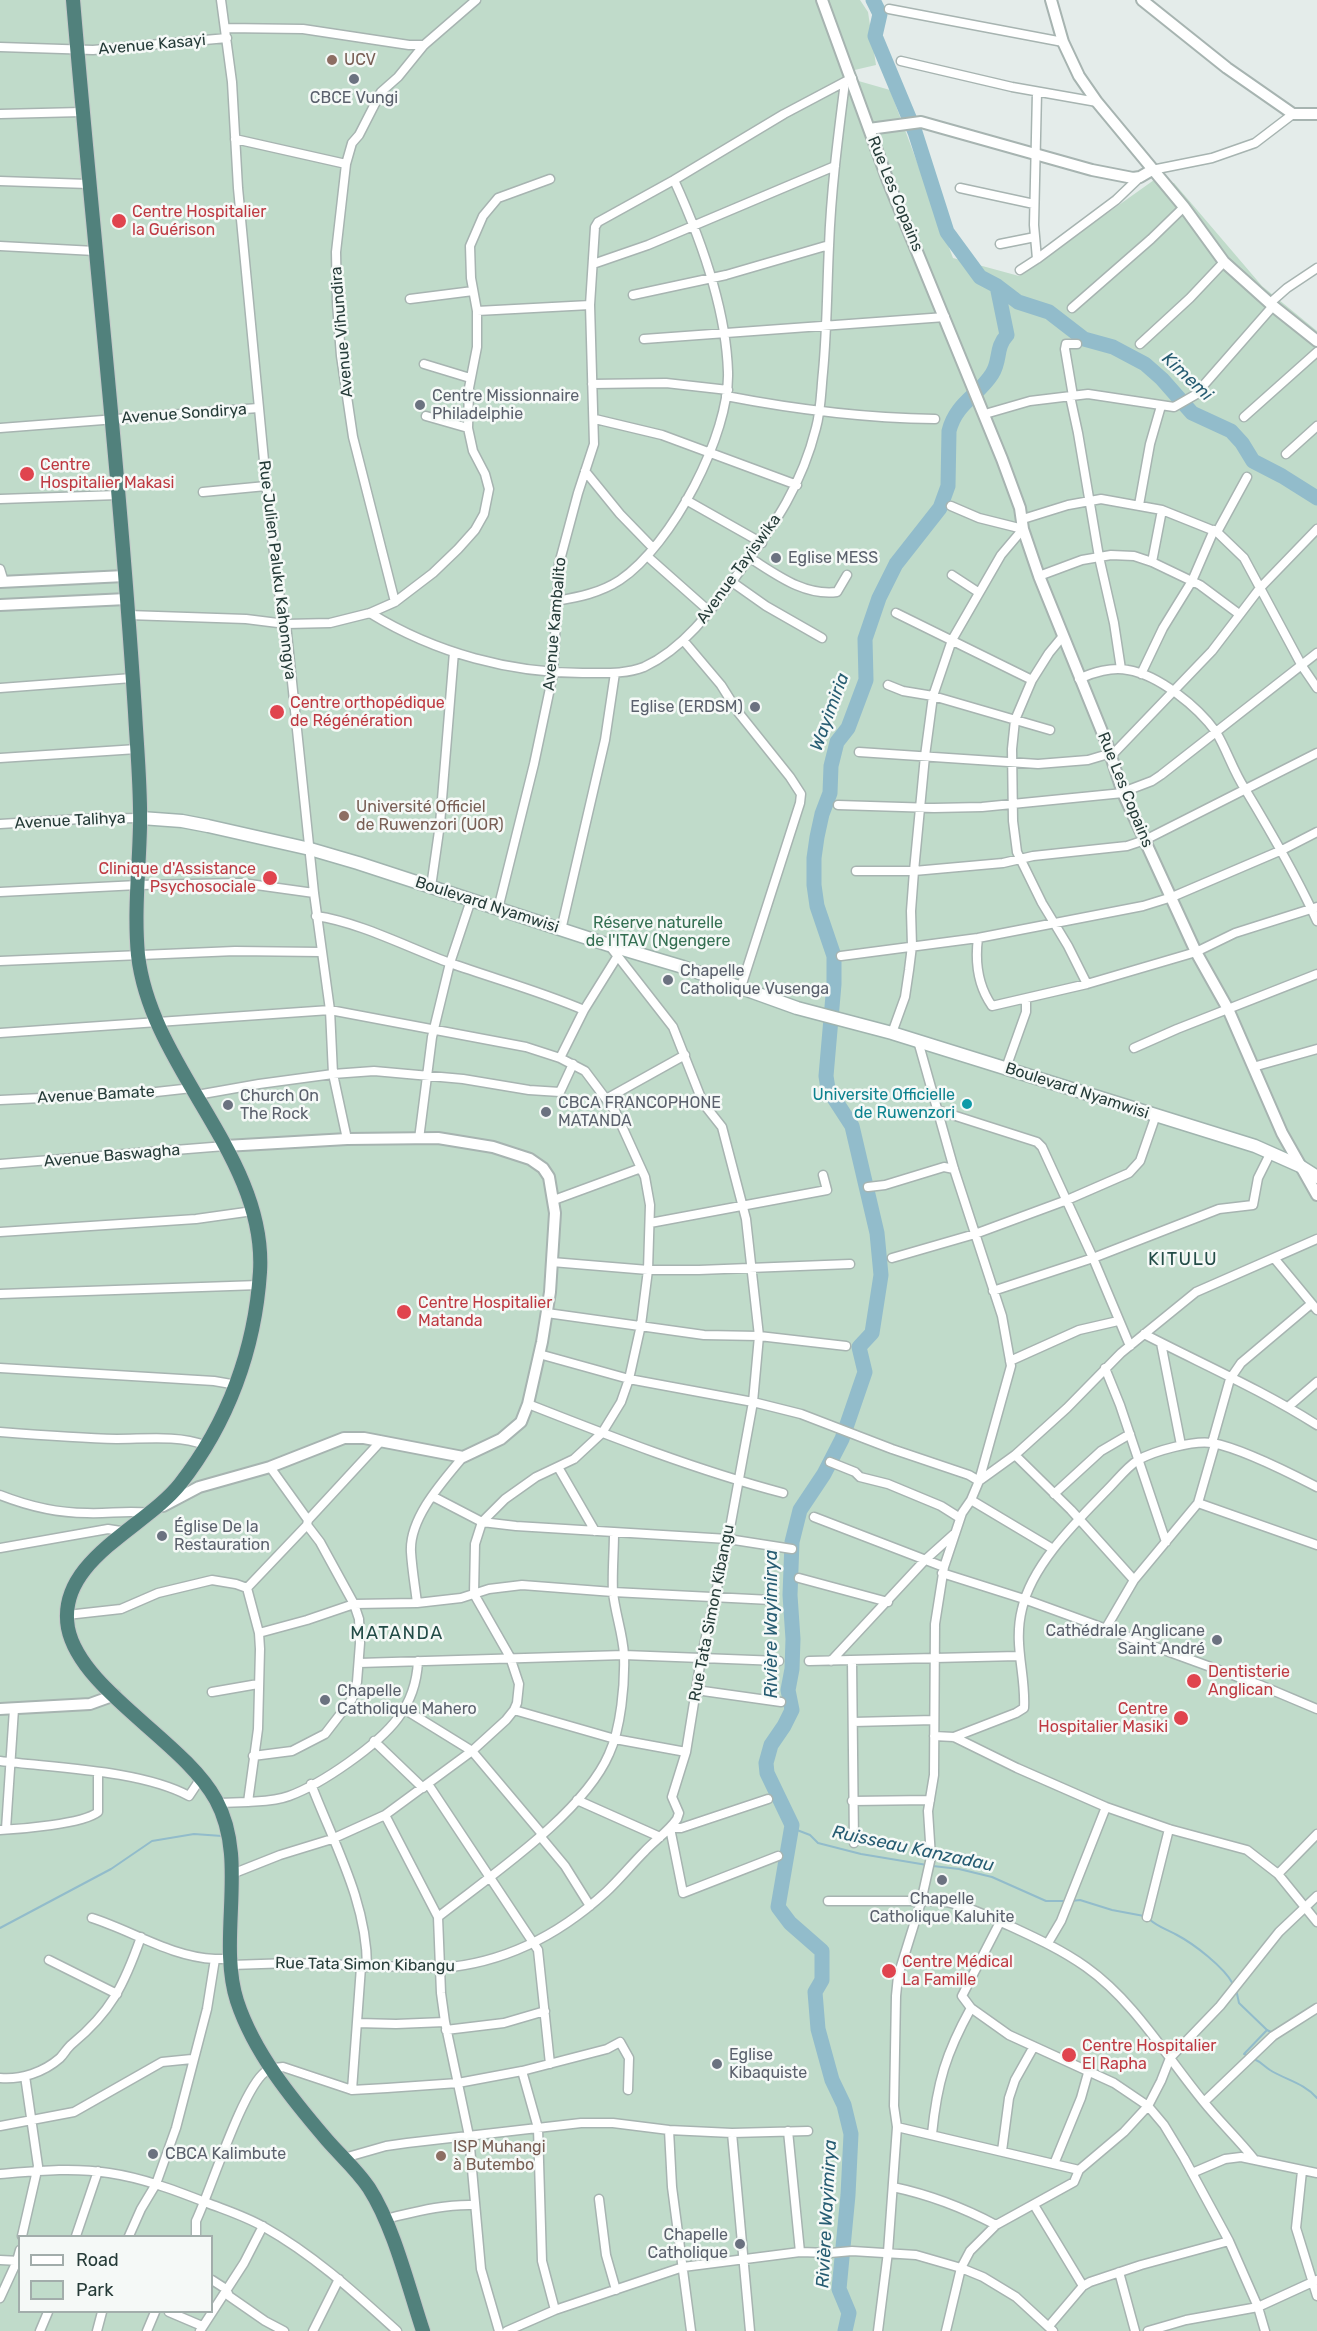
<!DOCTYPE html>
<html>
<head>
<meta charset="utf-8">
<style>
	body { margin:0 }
	#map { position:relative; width:1317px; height:2331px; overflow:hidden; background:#e4ecea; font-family:Rubik,sans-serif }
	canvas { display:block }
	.legend { position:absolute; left:18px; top:2235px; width:195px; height:78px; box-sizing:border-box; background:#f5f9f7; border:2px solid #a2adab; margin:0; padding:8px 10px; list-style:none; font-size:18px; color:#263c39 }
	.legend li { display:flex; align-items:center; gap:12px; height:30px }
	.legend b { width:30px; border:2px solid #a2adab }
</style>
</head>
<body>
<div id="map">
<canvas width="1317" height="2331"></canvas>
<ul class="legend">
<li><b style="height:8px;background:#fff"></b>Road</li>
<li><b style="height:16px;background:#c0dbca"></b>Park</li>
</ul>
</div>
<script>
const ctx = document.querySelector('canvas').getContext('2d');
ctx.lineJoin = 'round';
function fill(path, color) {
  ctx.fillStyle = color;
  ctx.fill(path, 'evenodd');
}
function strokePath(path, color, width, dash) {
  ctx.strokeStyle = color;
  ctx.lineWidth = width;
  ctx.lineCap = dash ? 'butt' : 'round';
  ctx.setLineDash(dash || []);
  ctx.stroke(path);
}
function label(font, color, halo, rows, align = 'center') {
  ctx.font = font + ' Rubik,sans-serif';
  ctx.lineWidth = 5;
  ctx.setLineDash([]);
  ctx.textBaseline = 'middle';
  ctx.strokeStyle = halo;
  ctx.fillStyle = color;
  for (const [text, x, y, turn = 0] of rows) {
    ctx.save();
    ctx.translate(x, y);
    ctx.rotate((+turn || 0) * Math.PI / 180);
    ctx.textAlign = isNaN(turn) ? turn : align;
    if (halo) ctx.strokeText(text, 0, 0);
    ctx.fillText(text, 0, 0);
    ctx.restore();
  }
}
const green = new Path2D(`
	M0,0H860L868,12L876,65L846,72L848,78L890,90L953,258L1019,276L1154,180L1174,183L1262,286L1317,331V2331H0ZM20,2236H212V2312H20Z`);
const stream = new Path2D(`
	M792,1825L797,1830L810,1835L818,1843L861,1854L927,1865
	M933,1866L959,1869L992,1877L1046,1901H1065
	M1071,1901L1080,1900L1112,1910L1144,1916
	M1149,1919C1158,1927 1166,1929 1177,1935C1194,1944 1224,1967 1233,1984
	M0,1928L111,1869L152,1841L194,1834L222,1836
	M1236,1989L1239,2003L1267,2030L1273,2033
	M1249,2056L1244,2054L1267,2030
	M1254,2059C1261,2062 1264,2066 1270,2070C1286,2080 1304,2083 1317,2098`);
const river = new Path2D(`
	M873,0L880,14L875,36L915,132L947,232L980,277L997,286L1018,302L1049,312L1084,339L1113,347L1145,364L1162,379L1192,413L1231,431L1242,443L1253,461L1282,476L1317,498
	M845,2331L849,2313L839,2289L848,2195L851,2134L844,2105L832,2080L818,2029L815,1992L822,1980V1951L790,1923L778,1907L792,1825L767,1773L766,1763L771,1745L784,1726L792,1710L788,1690L792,1669L793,1639L790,1595L792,1542L800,1510L824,1474L842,1439L865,1372L859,1347L872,1333L881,1275L877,1233L852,1126L828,1089L826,1076L834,984V956L817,906L814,885V858L817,837L822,814L830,793L831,766L837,742L848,728L866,680L865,639L879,598L896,564L940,508L948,486L949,431C956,403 978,396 992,374C1001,360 995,348 1007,335L997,286`);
const minor = new Path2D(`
	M221,0L232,82L238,188L269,513L279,593L286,624L314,893L330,1010L333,1074L347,1139
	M889,9L1063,42
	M225,28L303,29L409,45H424
	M0,47L93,50L227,38
	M901,61L1012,87L1097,102
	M1037,92L1034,225L1037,259
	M0,114L82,112
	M235,139L346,164
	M1152,170L1212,158L1255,143L1293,114
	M0,181L88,184
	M960,188L1034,204
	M1000,244L1035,237
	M0,246L95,251
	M593,264L648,245L835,166
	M1020,270L1037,259L1116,200L1140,177
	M633,295L726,275L829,245
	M410,299L473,291
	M1270,303L1287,288L1317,268
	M1072,308L1151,239L1184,207
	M477,311L590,305
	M644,339L945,317
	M1140,344L1190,298L1224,262
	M424,364L470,378
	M592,384L666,383L728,390
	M726,396C798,410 862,418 935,419
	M1070,396L1078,433L1099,557L1114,623L1121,669
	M1073,396L1065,349L1066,344H1077
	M985,414L1030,401L1088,394L1174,407L1195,395L1273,306
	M426,416L468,428
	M1244,417L1317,352
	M595,419L662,435L797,485
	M0,428L258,408
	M1286,454L1317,426
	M585,471L620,514L653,548
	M203,492L266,486
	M0,499L118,495
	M686,500L762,543
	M1139,505L1150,444L1161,406
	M951,506L979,518L1023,529
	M1023,519L1068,505L1101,499L1162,510L1217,532L1244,558L1302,666L1317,688
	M1217,532L1247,477
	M647,556L709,611
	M750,558C777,575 804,596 837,592L847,575
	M1152,562L1162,510
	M0,569L4,582
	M952,575L978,592
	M1039,576L1082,560L1111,555L1134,556L1152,562L1200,585L1239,614
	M732,582L766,606L822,638
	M556,601C579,597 600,593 620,580C672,545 730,434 728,372C726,309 700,237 674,180
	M395,602L353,437L341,356L337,303L336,252L346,164L352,143L359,135L381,92L398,77L424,45L476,0
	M370,613C435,653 512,674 588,673C607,673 626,674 644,667C687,647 715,605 742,568C776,523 802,484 816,428C821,410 821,391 823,372C827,330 827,288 829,246C831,191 838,137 845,82
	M896,613L1032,680
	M128,615L246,619L286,624L330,623L370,613L395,602L433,573L458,549L475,530L484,514L489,489L485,474L473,451L468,428L469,388L477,347V311L471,278L470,246L483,216L498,198L550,179
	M1063,636L1049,653L1032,680L1015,720L1012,749L1013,821L1017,852L1042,903L1068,946L1087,984
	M683,640L721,685L738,712L790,777L801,794L800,803L741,987
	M1141,674L1163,628L1192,581L1214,530
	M1079,679C1093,672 1112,667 1128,670C1159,675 1198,707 1216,732C1227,750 1233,771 1245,789C1271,832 1296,875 1317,921
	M888,685L903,691L933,696L1050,730
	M0,688L132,678
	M859,752L1038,764L1088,760L1115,752L1212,651L1260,588L1317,529
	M0,758L137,749
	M1123,792L1152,781L1161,775L1317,653
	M838,805L934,808L982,807L1123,793
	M0,824L80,819L141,818
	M856,871H914L1003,863L1033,856L1127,846L1145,840L1317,753
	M431,887L440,824L454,652
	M0,892L138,885L242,883L314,893
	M498,909L534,764L553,674L559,564L578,493L594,444L590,305L595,227L598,222L674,180L784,114L852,78
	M316,916C359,922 409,948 450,963C495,979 540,991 584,1010
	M561,930L605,740L615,673
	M978,938C975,961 978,986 992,1006L1087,984L1196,952L1235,933L1317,907
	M841,956L978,938L1143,906L1172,897L1282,850L1317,832
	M0,961L235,951L321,952
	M0,1033L330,1010L526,1047L560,1058L585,1071L615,1111L645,1177L650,1205L648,1270L641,1325L629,1379L621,1402L602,1433L574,1459L536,1477L505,1499L482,1522L475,1544L474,1594L510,1657L519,1684L517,1703L514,1710L506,1720L472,1751L385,1815L332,1839L280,1855L232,1874
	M892,1033L905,997L909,970L912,946L911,911L914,871L925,756L933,696L952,640L1001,555L1023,529
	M1134,1048L1177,1029L1317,974
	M560,1058L584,1010L617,957
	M1253,1067L1317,1049
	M1006,1068L1026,1012V999
	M197,1095L259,1084L333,1074L374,1071L463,1079L529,1090L560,1092L573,1064
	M606,1099L685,1055
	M0,1100L147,1093L192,1088
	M937,1110L1037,1142L1042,1147L1093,1258L1130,1346
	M419,1139L432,1037L450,963L471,900
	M0,1164L225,1146
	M868,1187L885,1185L944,1167L954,1169
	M554,1200L641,1168
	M650,1223L827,1190L823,1175
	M0,1232L196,1219L253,1211
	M892,1258L975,1234L1067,1200L1129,1173L1140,1161L1156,1115
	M1274,1258L1317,1310
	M552,1262L648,1270H699L850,1264
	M993,1291L1093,1258L1219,1209L1253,1205L1258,1178L1271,1152
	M0,1294L259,1285
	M547,1313L704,1335L759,1336L846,1346
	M1144,1334C1202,1364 1262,1390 1317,1425
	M1161,1343L1181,1445
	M539,1354L629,1379L753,1402L801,1414L892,1449L969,1475L979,1481
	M1010,1361L1079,1330L1118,1321
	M0,1368L214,1381L237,1385
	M1105,1368L1120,1405L1166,1542
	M528,1404C612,1437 696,1470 783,1493
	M1288,1407L1317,1382
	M0,1432C39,1435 78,1438 117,1439C146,1439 177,1435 205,1445
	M1212,1443L1230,1379L1241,1363L1311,1304
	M1015,1455L1071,1510L1134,1580
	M830,1462L855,1472L860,1477L888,1484L941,1506L960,1518
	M270,1467L308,1520
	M558,1467L595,1531
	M979,1481L1015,1455L1067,1408L1121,1353L1196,1292L1317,1239
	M1054,1494L1101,1451L1130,1434
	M0,1495C28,1506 57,1513 87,1513C108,1514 128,1510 149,1513
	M432,1496L482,1522L516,1526L728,1539L792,1549
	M971,1500L1053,1549
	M1198,1503L1317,1545
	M814,1517L944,1567
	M0,1548L108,1529L127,1532
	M942,1573L1024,1599L1260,1685L1317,1709
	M799,1578L888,1602
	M247,1588L307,1525L308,1520L381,1441
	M417,1603C415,1586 412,1569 411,1552C409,1518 443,1481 463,1457
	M67,1615L121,1609L158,1593L212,1580L236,1584L247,1588L259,1633L260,1649L258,1729L248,1802L219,1803
	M1106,1628L1134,1580L1198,1503L1215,1444
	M259,1633L307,1620L354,1604L417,1603L461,1598L489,1589L522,1585L613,1592L771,1600
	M809,1661L1018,1656
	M831,1661L925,1560L954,1534
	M852,1661L854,1843
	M359,1663L624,1655L779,1661
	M696,1690L781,1702
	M212,1692L258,1684
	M404,1709L472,1751L542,1834
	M514,1710L615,1739L686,1752
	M853,1722L934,1720
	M934,1736L954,1737L1017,1768L1106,1807L1169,1829L1247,1850L1278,1874L1317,1922
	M954,1737L1016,1713L1024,1708C1026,1674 1013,1645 1022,1609C1032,1564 1077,1521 1108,1489C1117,1480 1127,1467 1138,1460C1154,1451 1194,1440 1212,1443C1241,1448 1290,1473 1317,1487
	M374,1741L423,1788
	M253,1756L292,1751L325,1734L352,1699L357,1682L360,1643L359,1619L354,1604L320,1542L307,1525
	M0,1761C55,1768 141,1770 189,1796L201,1778
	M311,1784C334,1844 367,1902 367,1967
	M428,1784L538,1950L550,2064
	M577,1800L660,1837
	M852,1801L930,1800
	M248,1802C262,1801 276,1801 289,1796C322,1784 378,1745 398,1718C411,1701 417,1681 418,1661
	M385,1815L438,1917
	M670,1828L683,1893L778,1856
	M670,1828H681L768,1799
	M6,1829L14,1709
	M0,1830C21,1829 83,1824 98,1812V1772
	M540,1836L565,1866L590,1906
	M1278,1874L1317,1834
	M828,1901H941C966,1905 987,1916 1010,1926C1036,1938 1062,1950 1086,1967C1134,2001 1166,2056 1203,2101C1219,2121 1238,2139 1254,2159
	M1147,1917L1169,1829
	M92,1918C133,1931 171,1957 215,1959
	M1000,1922L962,1996L971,2008L1009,2035L1114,2083L1148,2106L1164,2125L1184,2158L1229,2241L1258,2307L1265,2331
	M1048,1943L1061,1921L1106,1807
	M49,1960L117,1994
	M231,1965L291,1963L441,1968C505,1963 559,1935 606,1892C620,1879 631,1865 644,1852C655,1840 668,1832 677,1819L679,1813L672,1797L686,1752L701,1659L728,1539L753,1402L759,1336L746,1219L722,1127L703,1103L673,1027L609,945
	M357,2023L396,2024L445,2022
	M446,2030L504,2023L545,2011
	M522,2071L538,2128L542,2261L555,2310
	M0,2078C21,2080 44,2072 60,2058C64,2054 67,2048 72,2044C111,2012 124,1985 141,1937
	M352,2090L361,1967
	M1204,2102L1273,2036L1317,2008
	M0,2126L74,2112L162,2062L192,2059
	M897,2127L1079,2170
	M669,2130L672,2187L691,2331
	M788,2131L800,2252
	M732,2133L750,2331
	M932,2134C937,2083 946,2053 971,2008
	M1002,2151L1009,2098L1015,2080L1033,2048
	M344,2158L386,2146L407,2143L581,2123H613L669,2130L732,2133L808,2131
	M1054,2164L1081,2098L1088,2073
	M1302,2171L1296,2228L1317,2296
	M1192,2173L1225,2159L1241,2157L1317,2173
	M0,2174C36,2171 73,2167 109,2173C143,2178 174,2190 205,2202C225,2210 245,2216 264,2227C314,2255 355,2293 397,2331
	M893,2187C931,2195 962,2207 996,2225
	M599,2199L606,2255L616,2290
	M1034,2205L1083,2286
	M385,2219C415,2212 443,2204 474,2205
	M22,2236L38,2166L25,2076
	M76,2236L98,2171
	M129,2236L141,2209L156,2184L176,2128L207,2009L215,1959H231
	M196,2236V2221C211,2189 242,2090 265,2072C271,2067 276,2068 283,2067L352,2090L387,2088L458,2083L522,2071L607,2049L620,2042L629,2058L628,2090
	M0,2260L20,2261
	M1119,2272L1135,2331
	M212,2280L226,2289L229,2296L265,2321L284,2331
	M0,2298L17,2261L20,2250
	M169,2312L202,2326
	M1049,2326L1083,2286L1090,2282L1141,2265L1229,2241
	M40,2331L48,2312
	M97,2331L102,2312
	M147,2331L155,2312
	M200,2331L244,2263L263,2226
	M313,2331L339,2279
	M499,2331L481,2269L469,2136L445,2022L441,1993L438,1917C490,1876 583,1814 609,1754C621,1728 625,1684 624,1655C623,1634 615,1613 613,1592C612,1573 614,1552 614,1533
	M507,2331L555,2310L683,2267L800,2252L830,2253L852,2251L916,2255L961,2268L983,2277L1016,2297L1053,2331
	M878,2331L888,2252L897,2127L894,2106L896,1996L898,1976L921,1902L931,1857L928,1811L934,1775L935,1624L944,1567L962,1513L971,1500L979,1481L1011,1366L1002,1316L954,1169L918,1041
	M946,2331L961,2268L970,2251L996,2225L1074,2182L1079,2170L1124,2132L1148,2106L1161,2081L1170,2058L1220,2006L1279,1932L1317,1896
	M1148,2331L1186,2320L1258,2307L1317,2280`);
const tertiary = new Path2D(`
	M822,0L888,181L1002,459L1020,508L1023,529L1039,576L1107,744L1123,793L1196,952L1228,1009L1282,1133L1317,1195
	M1051,0L1063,42L1079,76L1097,102L1184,207L1224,262L1273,306L1317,341
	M1142,0L1227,68L1293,114H1317
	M869,129L921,122L1092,170L1133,178L1140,177L1152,170
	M0,582L125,576
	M0,605L127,599
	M163,1506L199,1487L270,1467L344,1438H364L463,1457L501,1439L521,1422L528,1404L542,1342L550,1292L555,1213L549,1177L543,1168L530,1159L493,1147L438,1138L347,1139L225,1146
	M0,1709L90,1704L115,1695`);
const secondary = new Path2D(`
	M141,818L182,821L208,826L310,849L358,863L609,945L683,967L797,1008L892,1033L1255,1146L1300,1166L1317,1177`);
const trunk = new Path2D(`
	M73,0C93,237 120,475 135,712C137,749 141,791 140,827C139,870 134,912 138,955C151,1069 267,1156 260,1272C255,1349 228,1423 180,1484C145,1528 56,1561 68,1628C80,1690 184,1741 216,1800C249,1860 217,1938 237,2001C254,2053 292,2099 327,2140C341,2156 357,2170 369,2188C394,2227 408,2286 423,2331`);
const markers = [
	[332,60,6,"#8d6e63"],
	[354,79,6,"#6b7280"],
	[119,221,8,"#e0444e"],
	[420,405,6,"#6b7280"],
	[27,474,8,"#e0444e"],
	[776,558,6,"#6b7280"],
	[755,707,6,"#6b7280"],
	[277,712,8,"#e0444e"],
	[344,816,6,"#8d6e63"],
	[270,878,8,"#e0444e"],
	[668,980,6,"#6b7280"],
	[967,1104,6,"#0f9aa8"],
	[228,1105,6,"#6b7280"],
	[546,1112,6,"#6b7280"],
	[404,1312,8,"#e0444e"],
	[162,1536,6,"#6b7280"],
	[1217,1640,6,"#6b7280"],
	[1194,1681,8,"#e0444e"],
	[325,1700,6,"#6b7280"],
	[1181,1718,8,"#e0444e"],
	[942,1880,6,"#6b7280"],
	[889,1971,8,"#e0444e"],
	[1069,2055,8,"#e0444e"],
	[717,2064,6,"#6b7280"],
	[153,2154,6,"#6b7280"],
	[441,2156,6,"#8d6e63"],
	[740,2244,6,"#6b7280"]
];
const streetNames = [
	["Avenue Kasayi",152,45,-5],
	["Rue Les Copains",895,194,68],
	["Avenue Vihundira",342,332,-95],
	["Avenue Sondirya",184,414,-4],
	["Avenue Tayiswika",739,569,-54],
	["Rue Julien Paluku Kahonngya",277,570,83],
	["Avenue Kambalito",555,624,-85],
	["Rue Les Copains",1125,790,68],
	["Avenue Talihya",70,821,-3],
	["Boulevard Nyamwisi",487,905,18],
	["Boulevard Nyamwisi",1077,1091,18],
	["Avenue Bamate",96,1095,-3],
	["Avenue Baswagha",112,1156,-5],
	["Rue Tata Simon Kibangu",712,1613,-79],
	["Rue Tata Simon Kibangu",365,1965,1]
];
const educationNames = [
	["UCV",344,60],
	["Université Officiel",356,807],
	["de Ruwenzori (UOR)",356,825],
	["ISP Muhangi",453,2147],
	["à Butembo",453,2165]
];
const worshipNames = [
	["CBCE Vungi",354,98,"center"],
	["Centre Missionnaire",432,396],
	["Philadelphie",432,414],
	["Eglise MESS",788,558],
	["Eglise (ERDSM)",743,707,"right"],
	["Chapelle",680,971],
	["Catholique Vusenga",680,989],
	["Church On",240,1096],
	["The Rock",240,1114],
	["CBCA FRANCOPHONE",558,1103],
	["MATANDA",558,1121],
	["Église De la",174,1527],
	["Restauration",174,1545],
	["Cathédrale Anglicane",1205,1631,"right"],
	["Saint André",1205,1649,"right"],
	["Chapelle",337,1691],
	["Catholique Mahero",337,1709],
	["Chapelle",942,1899,"center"],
	["Catholique Kaluhite",942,1917,"center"],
	["Eglise",729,2055],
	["Kibaquiste",729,2073],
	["CBCA Kalimbute",165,2154],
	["Chapelle",728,2235,"right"],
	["Catholique",728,2253,"right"]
];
const healthNames = [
	["Centre Hospitalier",132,212],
	["la Guérison",132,230],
	["Centre",40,465],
	["Hospitalier Makasi",40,483],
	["Centre orthopédique",290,703],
	["de Régénération",290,721],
	["Clinique d'Assistance",256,869,"right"],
	["Psychosociale",256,887,"right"],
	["Centre Hospitalier",418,1303],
	["Matanda",418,1321],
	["Dentisterie",1208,1672],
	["Anglican",1208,1690],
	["Centre",1168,1709,"right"],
	["Hospitalier Masiki",1168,1727,"right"],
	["Centre Médical",902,1962],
	["La Famille",902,1980],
	["Centre Hospitalier",1082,2046],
	["El Rapha",1082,2064]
];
const parkNames = [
	["Réserve naturelle",658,923],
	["de l'ITAV (Ngengere",658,941]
];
const cultureNames = [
	["Universite Officielle",955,1095],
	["de Ruwenzori",955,1113]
];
const waterNames = [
	["Kimemi",1187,377,43],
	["Wayimiria",830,712,-70],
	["Rivière Wayimirya",772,1624,-90],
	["Ruisseau Kanzadau",913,1849,12],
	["Rivière Wayimirya",827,2214,-87]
];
const neighbourhoodNames = [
	["KITULU",1183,1260],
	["MATANDA",397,1634]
];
fill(green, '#c0dbca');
strokePath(stream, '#92bccb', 2);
strokePath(river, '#92bccb', 15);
strokePath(minor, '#a7b4b1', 11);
strokePath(tertiary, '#a7b4b1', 14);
strokePath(secondary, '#a1b4af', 15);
strokePath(trunk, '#c2c8c8', 16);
strokePath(minor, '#fff', 8);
strokePath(tertiary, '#fff', 10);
strokePath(secondary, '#fff', 12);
strokePath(trunk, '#51817c', 14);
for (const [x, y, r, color] of markers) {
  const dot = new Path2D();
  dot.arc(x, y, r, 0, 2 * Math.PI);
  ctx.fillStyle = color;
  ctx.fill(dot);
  strokePath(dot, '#f5f9f7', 2);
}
label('16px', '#263c39', '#f5f9f7', streetNames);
label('16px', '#785e54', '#f5f9f7', educationNames, 'left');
label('16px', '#5b616d', '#f5f9f7', worshipNames, 'left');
label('16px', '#be3a42', '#f5f9f7', healthNames, 'left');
label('16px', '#346f52', '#f5f9f7', parkNames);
label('16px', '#0d838f', '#f5f9f7', cultureNames, 'right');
label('italic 18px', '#265c72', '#f5f9f7', waterNames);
ctx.letterSpacing = '1.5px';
label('18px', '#234c47', '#f5f9f7', neighbourhoodNames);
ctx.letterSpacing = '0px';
</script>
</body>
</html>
